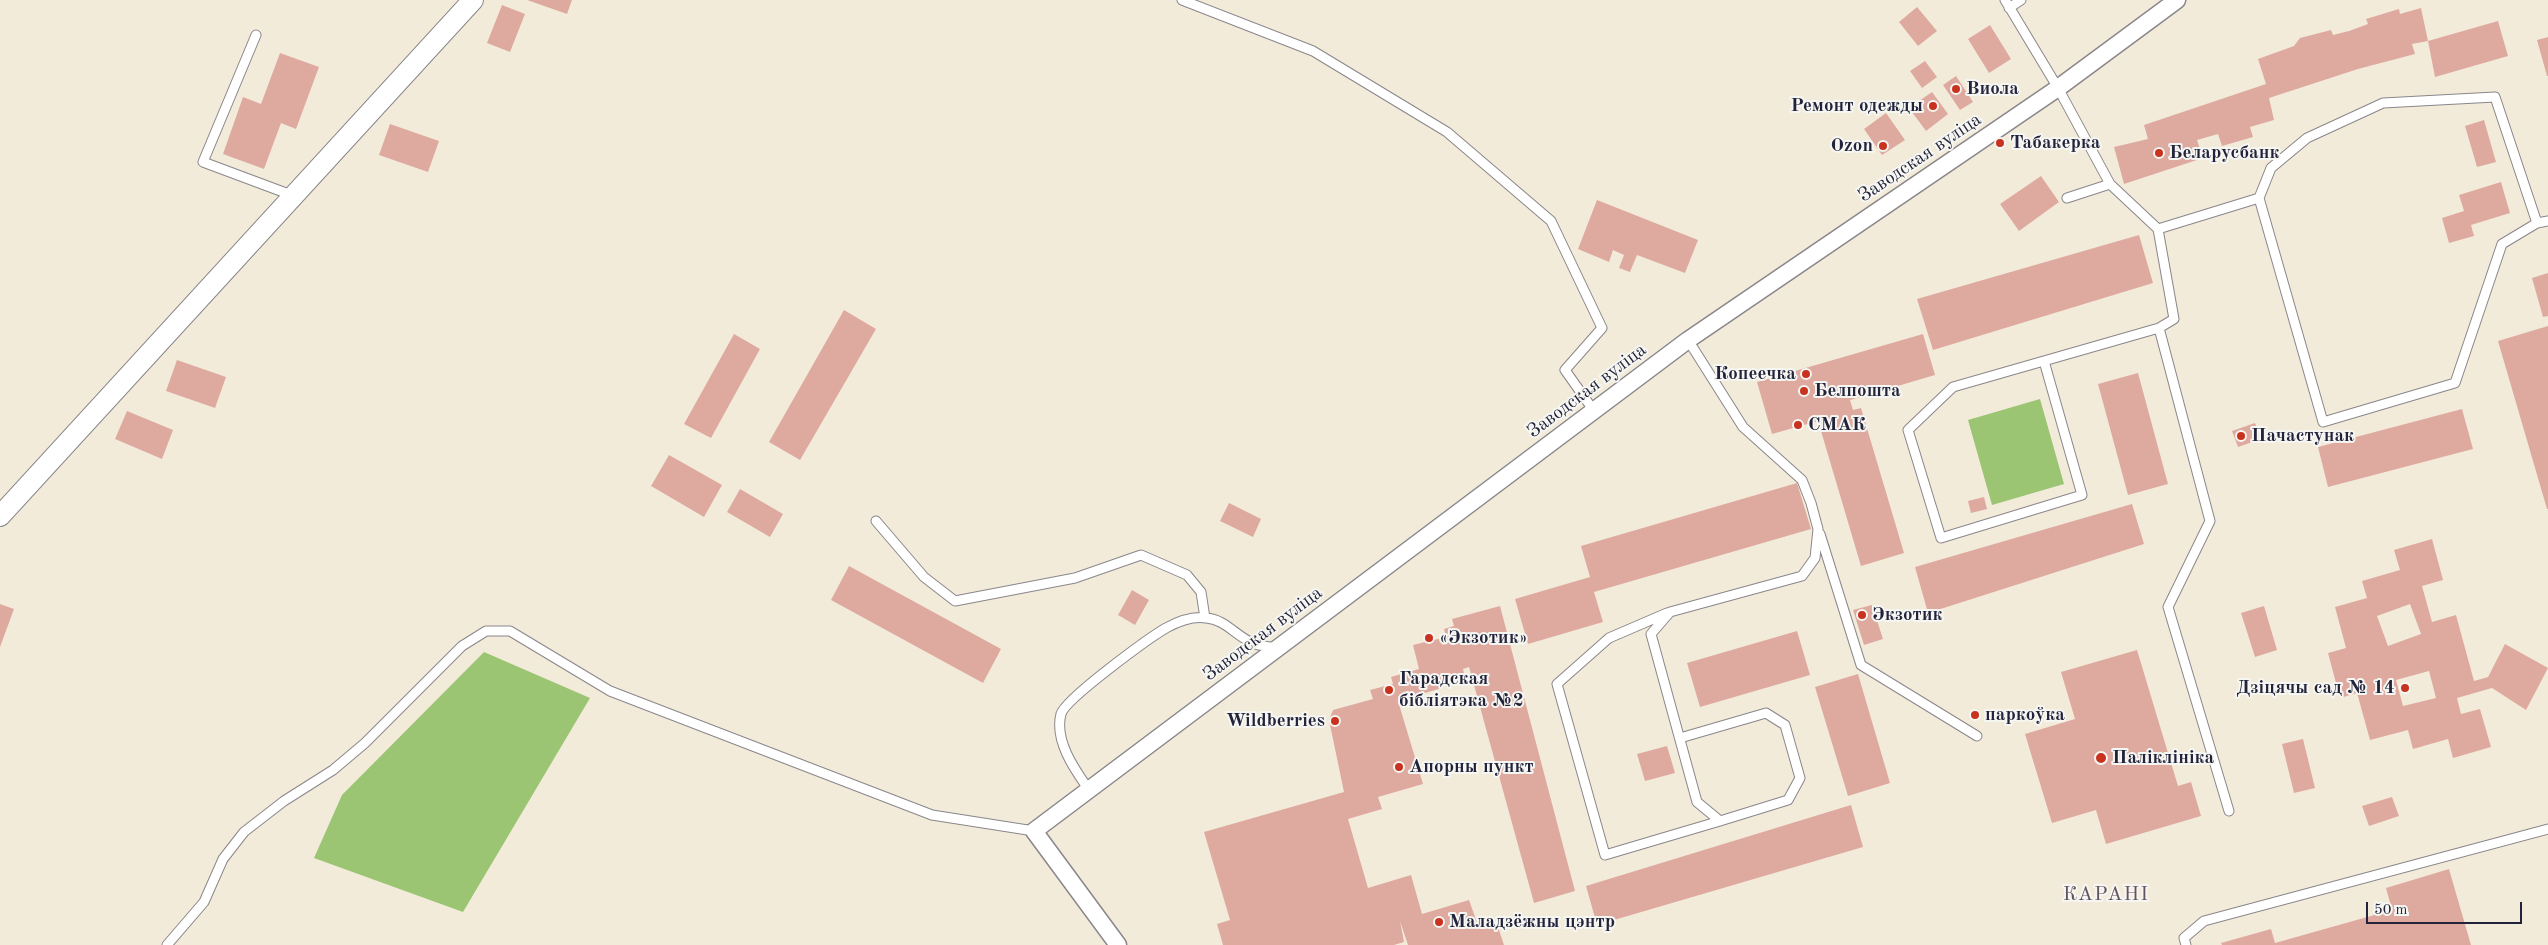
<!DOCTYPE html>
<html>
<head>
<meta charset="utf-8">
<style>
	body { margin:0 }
	#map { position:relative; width:2548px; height:945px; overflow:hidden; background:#f3ebda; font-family:"Old Standard TT",serif }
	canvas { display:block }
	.scale { position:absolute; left:2366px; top:902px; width:156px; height:22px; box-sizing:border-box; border:2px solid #22223b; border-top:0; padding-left:6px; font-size:15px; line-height:18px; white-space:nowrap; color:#22223b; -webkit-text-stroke:4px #f6f6f2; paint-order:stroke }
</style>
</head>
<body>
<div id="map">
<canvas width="2548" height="945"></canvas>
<div class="scale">50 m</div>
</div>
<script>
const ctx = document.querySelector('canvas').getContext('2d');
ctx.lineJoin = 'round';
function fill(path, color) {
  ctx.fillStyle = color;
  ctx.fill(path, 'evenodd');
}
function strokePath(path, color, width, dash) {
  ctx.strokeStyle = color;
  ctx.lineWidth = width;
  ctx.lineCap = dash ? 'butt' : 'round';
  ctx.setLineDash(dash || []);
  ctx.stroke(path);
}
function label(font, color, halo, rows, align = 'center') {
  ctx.font = font + ' "Old Standard TT",serif';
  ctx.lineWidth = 4;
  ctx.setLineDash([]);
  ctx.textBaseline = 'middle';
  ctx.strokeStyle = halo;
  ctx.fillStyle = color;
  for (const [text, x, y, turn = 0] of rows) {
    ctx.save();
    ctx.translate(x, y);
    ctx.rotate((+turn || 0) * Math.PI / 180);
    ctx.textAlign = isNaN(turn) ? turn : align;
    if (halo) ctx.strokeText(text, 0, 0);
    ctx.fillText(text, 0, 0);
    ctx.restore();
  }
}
const green = new Path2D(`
	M2040,399L2064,484L1992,505L1968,420Z
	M484,652L590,698L463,912L314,858L342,795Z`);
const building = new Path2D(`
	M527,0H572L567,14Z
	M502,5L525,14L510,52L487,43Z
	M1917,7L1937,31L1918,46L1899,22Z
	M2421,8L2428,41L2412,44L2415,54L2358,69L2269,98L2274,120L2250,127L2253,137L2222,146L2218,134L2197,140L2203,158L2124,184L2114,147L2148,139L2144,125L2266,84L2258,59L2294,46L2300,38L2331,30L2333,35L2349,31L2368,24L2366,19L2399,9L2400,14Z
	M2498,21L2508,56L2435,77L2428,41Z
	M1990,25L2011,59L1989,73L1968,39Z
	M2548,37V76H2547L2537,40Z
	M280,53L319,67L296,129L281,123L264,169L223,154L243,97L261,104Z
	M1925,61L1937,77L1922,88L1910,71Z
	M1956,76L1973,102L1960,110L1943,85Z
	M1932,92L1948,114L1926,131L1909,108Z
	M1886,113L1905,140L1882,155L1864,129Z
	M2484,120L2496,162L2477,167L2465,126Z
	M390,124L439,141L428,172L379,155Z
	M2041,176L2059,202L2019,231L2000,204Z
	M2501,182L2510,213L2471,225L2474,236L2449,243L2442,218L2464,211L2459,195Z
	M1597,200L1698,240L1685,273L1637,255L1630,272L1619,268L1624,255L1613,250L1609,262L1578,249Z
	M2139,235L2153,283L1933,350L1917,299Z
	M2548,273V316L2543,317L2532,278Z
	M844,310L876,329L800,460L769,442Z
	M2548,326V509H2547L2498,341Z
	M734,334L760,349L711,438L684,424Z
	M1923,334L1935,375L1850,400L1853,410L1861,408L1904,553L1861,566L1818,421L1772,434L1757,382Z
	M177,360L226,377L215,408L166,391Z
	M2138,373L2168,484L2128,495L2098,384Z
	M2462,409L2473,449L2328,487L2318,447Z
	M127,411L173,430L162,459L115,439Z
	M2255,423L2261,439L2238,447L2232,431Z
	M669,455L722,485L704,517L651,486Z
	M1797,483L1811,529L1594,592L1603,622L1528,644L1515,599L1590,577L1581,546Z
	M740,489L783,514L770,537L727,512Z
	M1984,497L1987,509L1971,513L1968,501Z
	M1229,503L1261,519L1253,537L1220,521Z
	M2132,504L2144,544L1928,613L1915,567Z
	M2432,539L2443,580L2422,586L2432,622L2456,615L2474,681L2488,677L2505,644L2548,668L2526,710L2492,688L2457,698L2461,714L2480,709L2491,747L2453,758L2448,739L2413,749L2408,730L2370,740L2357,693L2340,698L2328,653L2346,648L2335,607L2367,598L2362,581L2400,570L2394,550ZM2410,604L2421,634L2388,646L2377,616ZM2429,671L2436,698L2403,706L2396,680Z
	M849,566L1001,649L983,683L831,600Z
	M1132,590L1149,600L1135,625L1118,615Z
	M0,604L14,609L0,647Z
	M1872,605L1883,639L1864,645L1853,610Z
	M1500,606L1575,891L1534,903L1469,667L1463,669L1464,673L1440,680L1442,688L1398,701L1423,784L1378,797L1382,809L1348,819L1368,888L1411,875L1422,914L1469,900L1479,928L1497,924L1504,945H1408L1400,921L1404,942L1394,945H1223L1217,924L1230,920L1204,832L1344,792L1329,720L1333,710L1373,699L1370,690L1393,684L1391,677L1419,669L1413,645L1446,637L1444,629L1454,626L1452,619Z
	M2264,606L2277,650L2255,657L2241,613Z
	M1797,631L1810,675L1700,707L1687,663Z
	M2137,650L2178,786L2191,782L2201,816L2106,844L2096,810L2052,823L2025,734L2075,719L2061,672Z
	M1858,674L1890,783L1848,796L1815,687Z
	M2303,739L2315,788L2294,793L2282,744Z
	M1667,746L1675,773L1645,781L1637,754Z
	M2392,797L2399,816L2369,826L2362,806Z
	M1851,805L1863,847L1597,925L1586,886Z
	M2449,869L2471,945H2222L2221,943L2271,929L2275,943L2392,910L2386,888Z`);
const service = new Path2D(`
	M1182,0L1313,51L1447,132L1551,221L1602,328L1565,370L1594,411
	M2005,0L2058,88L2110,184L2158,229L2259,198L2323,422L2455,383L2502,244L2537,223L2495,97L2383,103L2307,138L2271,168L2259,198
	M2009,8L2021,0
	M256,35L203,162L294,196
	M2067,198L2110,184
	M2537,223L2548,221
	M2159,328L2210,521L2168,607L2229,811
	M2044,361L2082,495L1941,538L1908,430L1953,387L2159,328L2174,319L2158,229
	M876,521L924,577L955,601L1075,578L1141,555L1187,575L1201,592L1205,618
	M1820,534L1861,665L1977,736
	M1667,613L1609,638L1557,684L1605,855L1720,821
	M1680,738L1766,713L1785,725L1800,778L1788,800L1720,821L1697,802L1651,634L1670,612L1802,576L1815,558L1818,529L1811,503L1802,480L1743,427L1688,340
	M1089,790C1075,770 1054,741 1061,714C1065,699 1149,638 1166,628C1177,622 1193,616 1206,618C1226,619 1237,638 1255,644C1262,646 1271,647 1278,648
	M167,945L204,902L223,859L244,832L284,801L333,770L365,743L462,646L486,631H510L610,691L932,815L1034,831
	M2186,945L2184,938L2204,921L2548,829`);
const minor = new Path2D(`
	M1118,945L1034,831L1688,340L2058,88L2177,0`);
const tertiary = new Path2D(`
	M0,516L473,0`);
const markers = [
	[1956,89,5,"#c8321e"],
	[1933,106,5,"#c8321e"],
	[2000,143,5,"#c8321e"],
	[1883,146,5,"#c8321e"],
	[2159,153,5,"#c8321e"],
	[1806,374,5,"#c8321e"],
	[1804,391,5,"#c8321e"],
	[1798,425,5,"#c8321e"],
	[2241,436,5,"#c8321e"],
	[1862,615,5,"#c8321e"],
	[1429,638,5,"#c8321e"],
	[2405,688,5,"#c8321e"],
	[1389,690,5,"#c8321e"],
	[1975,715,5,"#c8321e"],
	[1335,721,5,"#c8321e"],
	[2101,758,6,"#c8321e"],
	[1399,767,5,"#c8321e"],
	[1439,922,5,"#c8321e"]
];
const poiNames = [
	["Виола",1966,89],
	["Ремонт одежды",1923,106,"right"],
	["Табакерка",2010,143],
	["Ozon",1873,146,"right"],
	["Беларусбанк",2169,153],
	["Копеечка",1796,374,"right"],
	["Белпошта",1814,391],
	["СМАК",1808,425],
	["Пачастунак",2251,436],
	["Экзотик",1872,615],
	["«Экзотик»",1439,638],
	["Гарадская",1399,679],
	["бібліятэка №2",1399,701],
	["Дзіцячы сад № 14",2395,688,"right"],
	["паркоўка",1985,715],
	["Wildberries",1325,721,"right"],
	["Паліклініка",2112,758],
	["Апорны пункт",1409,767],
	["Маладзёжны цэнтр",1449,922]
];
const streetNames = [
	["Заводская вуліца",1920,158,-34],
	["Заводская вуліца",1587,391,-37],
	["Заводская вуліца",1263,634,-37]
];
const neighbourhoodNames = [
	["КАРАНІ",2106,895]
];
fill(green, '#9bc572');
fill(building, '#deaaa0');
strokePath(service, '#8a868a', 11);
strokePath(minor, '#8a868a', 19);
strokePath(tertiary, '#8a868a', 22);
strokePath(service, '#fff', 9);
strokePath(minor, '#fff', 16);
strokePath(tertiary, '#fff', 20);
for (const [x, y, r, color] of markers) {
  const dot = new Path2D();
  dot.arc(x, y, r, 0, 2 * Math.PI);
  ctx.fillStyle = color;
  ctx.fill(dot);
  strokePath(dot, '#f6f6f2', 2);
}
label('bold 19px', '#22223b', '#f6f6f2', poiNames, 'left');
label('19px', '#22223b', '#f6f6f2', streetNames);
ctx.letterSpacing = '1px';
label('20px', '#64525e', '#f6f6f2', neighbourhoodNames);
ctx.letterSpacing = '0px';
</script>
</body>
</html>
